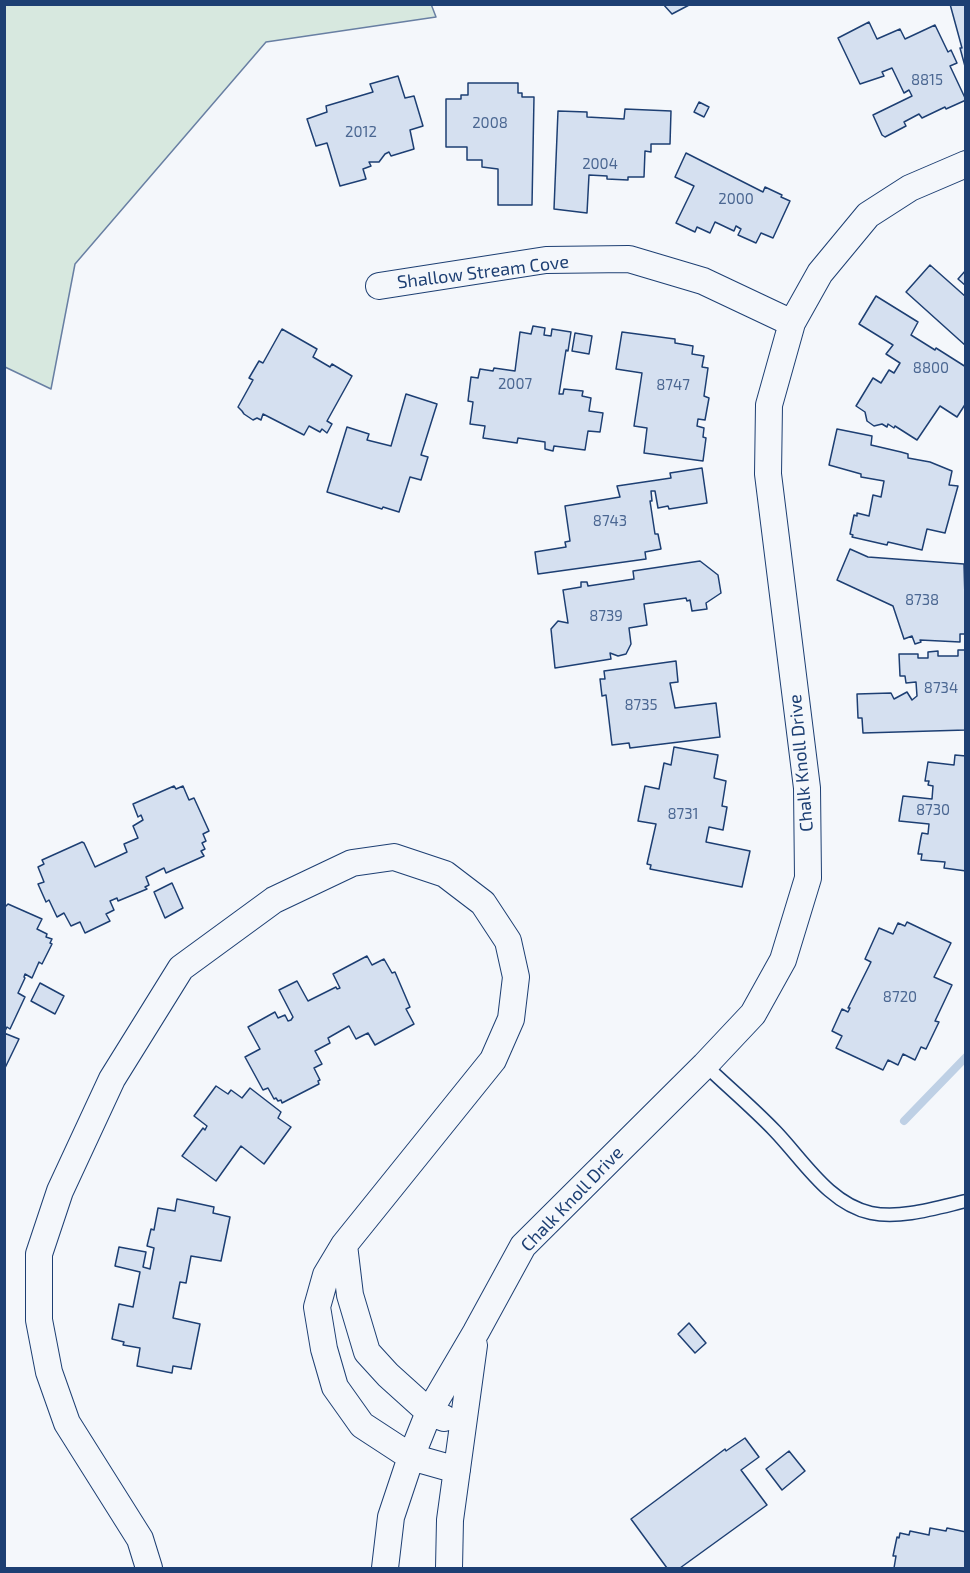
<!DOCTYPE html>
<html>
<head>
<meta charset="utf-8">
<style>
	body { margin:0 }
	#map { position:relative; width:970px; height:1573px; overflow:hidden; background:#f4f7fb; font-family:"Exo 2",sans-serif }
	canvas { display:block }
	.frame { position:absolute; inset:0; border:6px solid #1d3f73; pointer-events:none }
</style>
</head>
<body>
<div id="map">
<canvas width="970" height="1573"></canvas>
<div class="frame"></div>
</div>
<script>
const ctx = document.querySelector('canvas').getContext('2d');
ctx.lineJoin = 'round';
function fill(path, color) {
  ctx.fillStyle = color;
  ctx.fill(path, 'evenodd');
}
function strokePath(path, color, width, dash) {
  ctx.strokeStyle = color;
  ctx.lineWidth = width;
  ctx.lineCap = dash ? 'butt' : 'round';
  ctx.setLineDash(dash || []);
  ctx.stroke(path);
}
function label(font, color, halo, rows, align = 'center') {
  ctx.font = font + ' "Exo 2",sans-serif';
  ctx.lineWidth = 4.5;
  ctx.setLineDash([]);
  ctx.textBaseline = 'middle';
  ctx.strokeStyle = halo;
  ctx.fillStyle = color;
  for (const [text, x, y, turn = 0] of rows) {
    ctx.save();
    ctx.translate(x, y);
    ctx.rotate((+turn || 0) * Math.PI / 180);
    ctx.textAlign = isNaN(turn) ? turn : align;
    if (halo) ctx.strokeText(text, 0, 0);
    ctx.fillText(text, 0, 0);
    ctx.restore();
  }
}
const green = new Path2D(`
	M5,4H431L436,17L266,42L75,264L51,389L5,367Z`);
const stream = new Path2D(`
	M904,1121L966,1057`);
const building = new Path2D(`
	M663,4H691L672,14Z
	M950,4H966V70L960,48H962Z
	M869,22L877,39L900,29L905,39L935,25L948,52L951,50L957,63L950,66L966,100L946,109L945,107L922,118L919,114L904,122L906,126L885,137L882,135L873,115L912,96L909,90L904,93L892,68L882,72L884,76L860,84L838,38Z
	M398,76L405,98L414,96L423,126L410,130L414,149L391,156L389,152L385,154L379,162H369L371,166L363,169L366,179L340,186L327,143L316,146L307,119L327,112L326,106L373,92L370,84Z
	M468,83H518V93H522V97H534L532,205H498V169L482,167V160H467V147H446V99H461V95H468Z
	M699,102L709,107L704,117L694,112Z
	M625,109L671,111L670,144H651V152L645,151L644,177H628V180L607,179V176L589,175L587,213L554,209L558,111L587,112V117L624,119Z
	M686,153L763,192L765,187L782,195L781,197L790,201L773,238L761,233L756,243L738,235L741,229L736,226L734,231L715,222L710,233L697,227L695,232L676,223L694,186L675,177Z
	M930,265L966,297V346L906,292Z
	M966,270V286L958,279Z
	M876,296L918,322L911,335L935,350L936,348L966,367V403L957,417L940,406L917,440L895,426L894,428L888,424L887,427L882,424L874,426L867,421L865,412L856,406L873,378L881,383L889,370L894,373L900,363L886,354L893,345L859,324Z
	M533,326L545,328L544,335L551,336L552,329L571,332L568,351L566,350L559,394H563L564,389L583,391L582,396L591,398L589,411L603,413L600,432L588,431L585,450L554,446L553,451L545,449V442L518,438L517,443L483,438L485,426L470,424L473,402L468,401L471,377L478,378L480,369L493,371L494,368L515,371L520,332L531,334Z
	M282,329L317,349L313,357L330,367L332,364L352,376L327,421L332,424L327,433L322,429L320,432L309,426L304,435L263,414L261,420L257,418L253,420L244,414L242,411L238,407L253,380L249,378L259,361L263,363Z
	M622,332L675,339V343L693,346L692,354L704,356L702,367L708,368L704,396L709,398L705,420L698,419L697,426L704,428L703,437L706,438L703,461L644,453L647,428L634,426L642,373L616,369Z
	M575,333L592,336L589,354L572,351Z
	M406,394L437,404L421,455L428,457L421,480L410,477L399,512L383,507L382,509L327,492L347,427L369,434L367,440L391,446Z
	M837,429L872,436L871,445L901,452L908,454V458L930,462L952,471L949,485L958,486L945,533L927,529L922,550L888,542L887,545L852,537L853,535L850,534L854,515L857,516V513L869,516L873,495L881,497L884,481L861,477V474L829,465Z
	M702,468L707,503L669,509L668,506L658,508L655,491H651L652,501H650L655,534H658L661,549L645,552L646,559L538,574L535,552L566,547L565,542L570,541L565,506L620,497L617,486L671,478L670,473Z
	M850,549L868,557L964,564L966,634H960V642L920,640L921,642L915,644L912,636L904,639L893,606L837,580Z
	M700,561L718,575L721,593L706,603L707,609L692,611L690,600L687,601L686,598L644,604L647,625L629,628L631,644L626,654L618,656L610,653L611,659L555,668L551,629L558,621L568,623L563,590L581,587V582H587L588,586L634,579L633,571Z
	M958,650H966V730L863,733L862,718H858L857,694L891,693L894,699L907,692L912,700L917,696L916,682L906,683L905,676H900L899,654H918V658H928V652L938,651V656H958Z
	M676,661L678,682L670,683L675,708L716,703L720,737L630,748L629,743L612,745L606,695L602,696L600,679H605L604,671Z
	M674,747L718,755L714,778L726,781L722,806L727,807L723,830L709,827L706,842L750,851L742,887L650,869L651,865L647,864L656,824L638,821L645,786L659,789L664,763L671,765Z
	M955,755L966,756V871L944,868L945,862L921,860L922,854H918L921,837L922,833L928,834L929,824L899,821L903,796L932,799L933,786L928,785L929,781H925L928,762L954,765Z
	M174,786L176,789L183,786L189,800L194,798L209,831L203,834L206,841L202,843L205,849L201,851L204,856L166,873L164,868L146,877L149,885L145,887L147,889L118,901L117,898L110,901L114,910L106,914L110,921L85,933L80,922L71,926L64,913L57,917L49,900L46,902L38,884L44,882L38,867L44,864L42,860L82,842L84,843L95,867L127,852L124,844L138,838L133,826L143,820L141,815L138,817L133,804Z
	M172,883L183,908L165,918L154,892Z
	M8,904L42,919L37,929L47,934L46,937L52,939L50,943L52,944L42,964L39,962L32,978L25,974L24,977L25,978L18,993L25,997L10,1029L7,1027L4,1033V908Z
	M907,922L951,943L934,977L952,985L935,1021L939,1022L926,1049L921,1047L915,1060L903,1054L898,1065L888,1060L883,1070L836,1048L842,1036L832,1031L842,1009L848,1012L850,1008H848L871,962L865,959L879,928L893,934L898,923L905,926Z
	M367,956L372,965L384,959L392,973L395,972L410,1007L406,1009L414,1024L375,1045L368,1033L356,1039L349,1026L328,1038L330,1043L315,1051L322,1064L314,1068L320,1080L318,1081L319,1084L282,1103L281,1100L278,1101L276,1098L274,1099L268,1088L263,1090L245,1057L260,1049L248,1027L275,1012L278,1018L285,1015L288,1021L291,1020L293,1017L279,990L297,981L308,1001L336,987L337,989L340,988L333,974Z
	M40,983L64,996L55,1014L31,1001Z
	M4,1033L19,1039L4,1070Z
	M216,1086L228,1094L231,1090L242,1098L250,1088L281,1112L278,1118L291,1127L264,1164L241,1146L216,1181L182,1156L203,1128L205,1130L207,1126L194,1116Z
	M177,1199L214,1207L213,1213L230,1217L221,1261L191,1256L186,1283L180,1282L173,1318L200,1324L191,1369L173,1366L172,1373L137,1366L140,1348L123,1345L124,1342L112,1339L119,1304L133,1307L140,1272L115,1266L119,1247L146,1252L143,1267L150,1269L154,1248L147,1246L151,1229L154,1230L158,1208L175,1211Z
	M689,1323L706,1343L695,1353L678,1334Z
	M745,1438L759,1457L741,1470L767,1505L680,1568H667L631,1519L725,1449L726,1451Z
	M789,1451L805,1471L782,1490L766,1469Z
	M930,1528L946,1531L947,1528L966,1532V1568H894L896,1556H893L897,1537L899,1538L900,1533L909,1535L910,1531L929,1535Z`);
const service = new Path2D(`
	M705,1065C728,1087 753,1108 775,1131C803,1160 829,1204 871,1213C901,1219 936,1208 966,1201`);
const minor = new Path2D(`
	M379,286L546,260L629,259L703,281L792,323
	M344,1245L350,1295L367,1352L388,1375L429,1412L444,1418
	M149,1568L140,1539L67,1423L49,1372L39,1320V1254L60,1191L112,1079L181,968L274,900L352,863L394,857L445,874L483,903L508,941L516,977L511,1019L493,1060L344,1245L326,1275L317,1307L324,1349L335,1387L362,1425L411,1457L457,1470
	M385,1568L391,1517L411,1457L429,1412L476,1332L523,1246L705,1065L753,1014L783,960L808,878L807,788L768,474L769,405L792,323L820,273L868,215L910,188L966,164
	M449,1568L450,1520L474,1345`);
const numberNames = [
	["8815",927,80],
	["2008",490,123],
	["2012",361,132],
	["2004",600,164],
	["2000",736,199],
	["8800",931,368],
	["2007",515,384],
	["8747",673,385],
	["8743",610,521],
	["8738",922,600],
	["8739",606,616],
	["8734",941,688],
	["8735",641,705],
	["8730",933,810],
	["8731",683,814],
	["8720",900,997]
];
const streetNames = [
	["Shallow Stream Cove",483,272,-7],
	["Chalk Knoll Drive",801,763,-95],
	["Chalk Knoll Drive",572,1199,-46]
];
fill(green, '#d7e8df');
strokePath(green, '#687fa3', 1.5);
strokePath(stream, '#bed0e5', 8);
fill(building, '#d5e0f0');
strokePath(building, '#1d3f73', 1.5);
strokePath(service, '#1d3f73', 15);
strokePath(minor, '#1d3f73', 28);
strokePath(service, '#f4f7fb', 12);
strokePath(minor, '#f4f7fb', 26);
label('15px', '#4b6792', null, numberNames);
label('18px', '#1d3f73', '#f4f7fb', streetNames);
</script>
</body>
</html>
